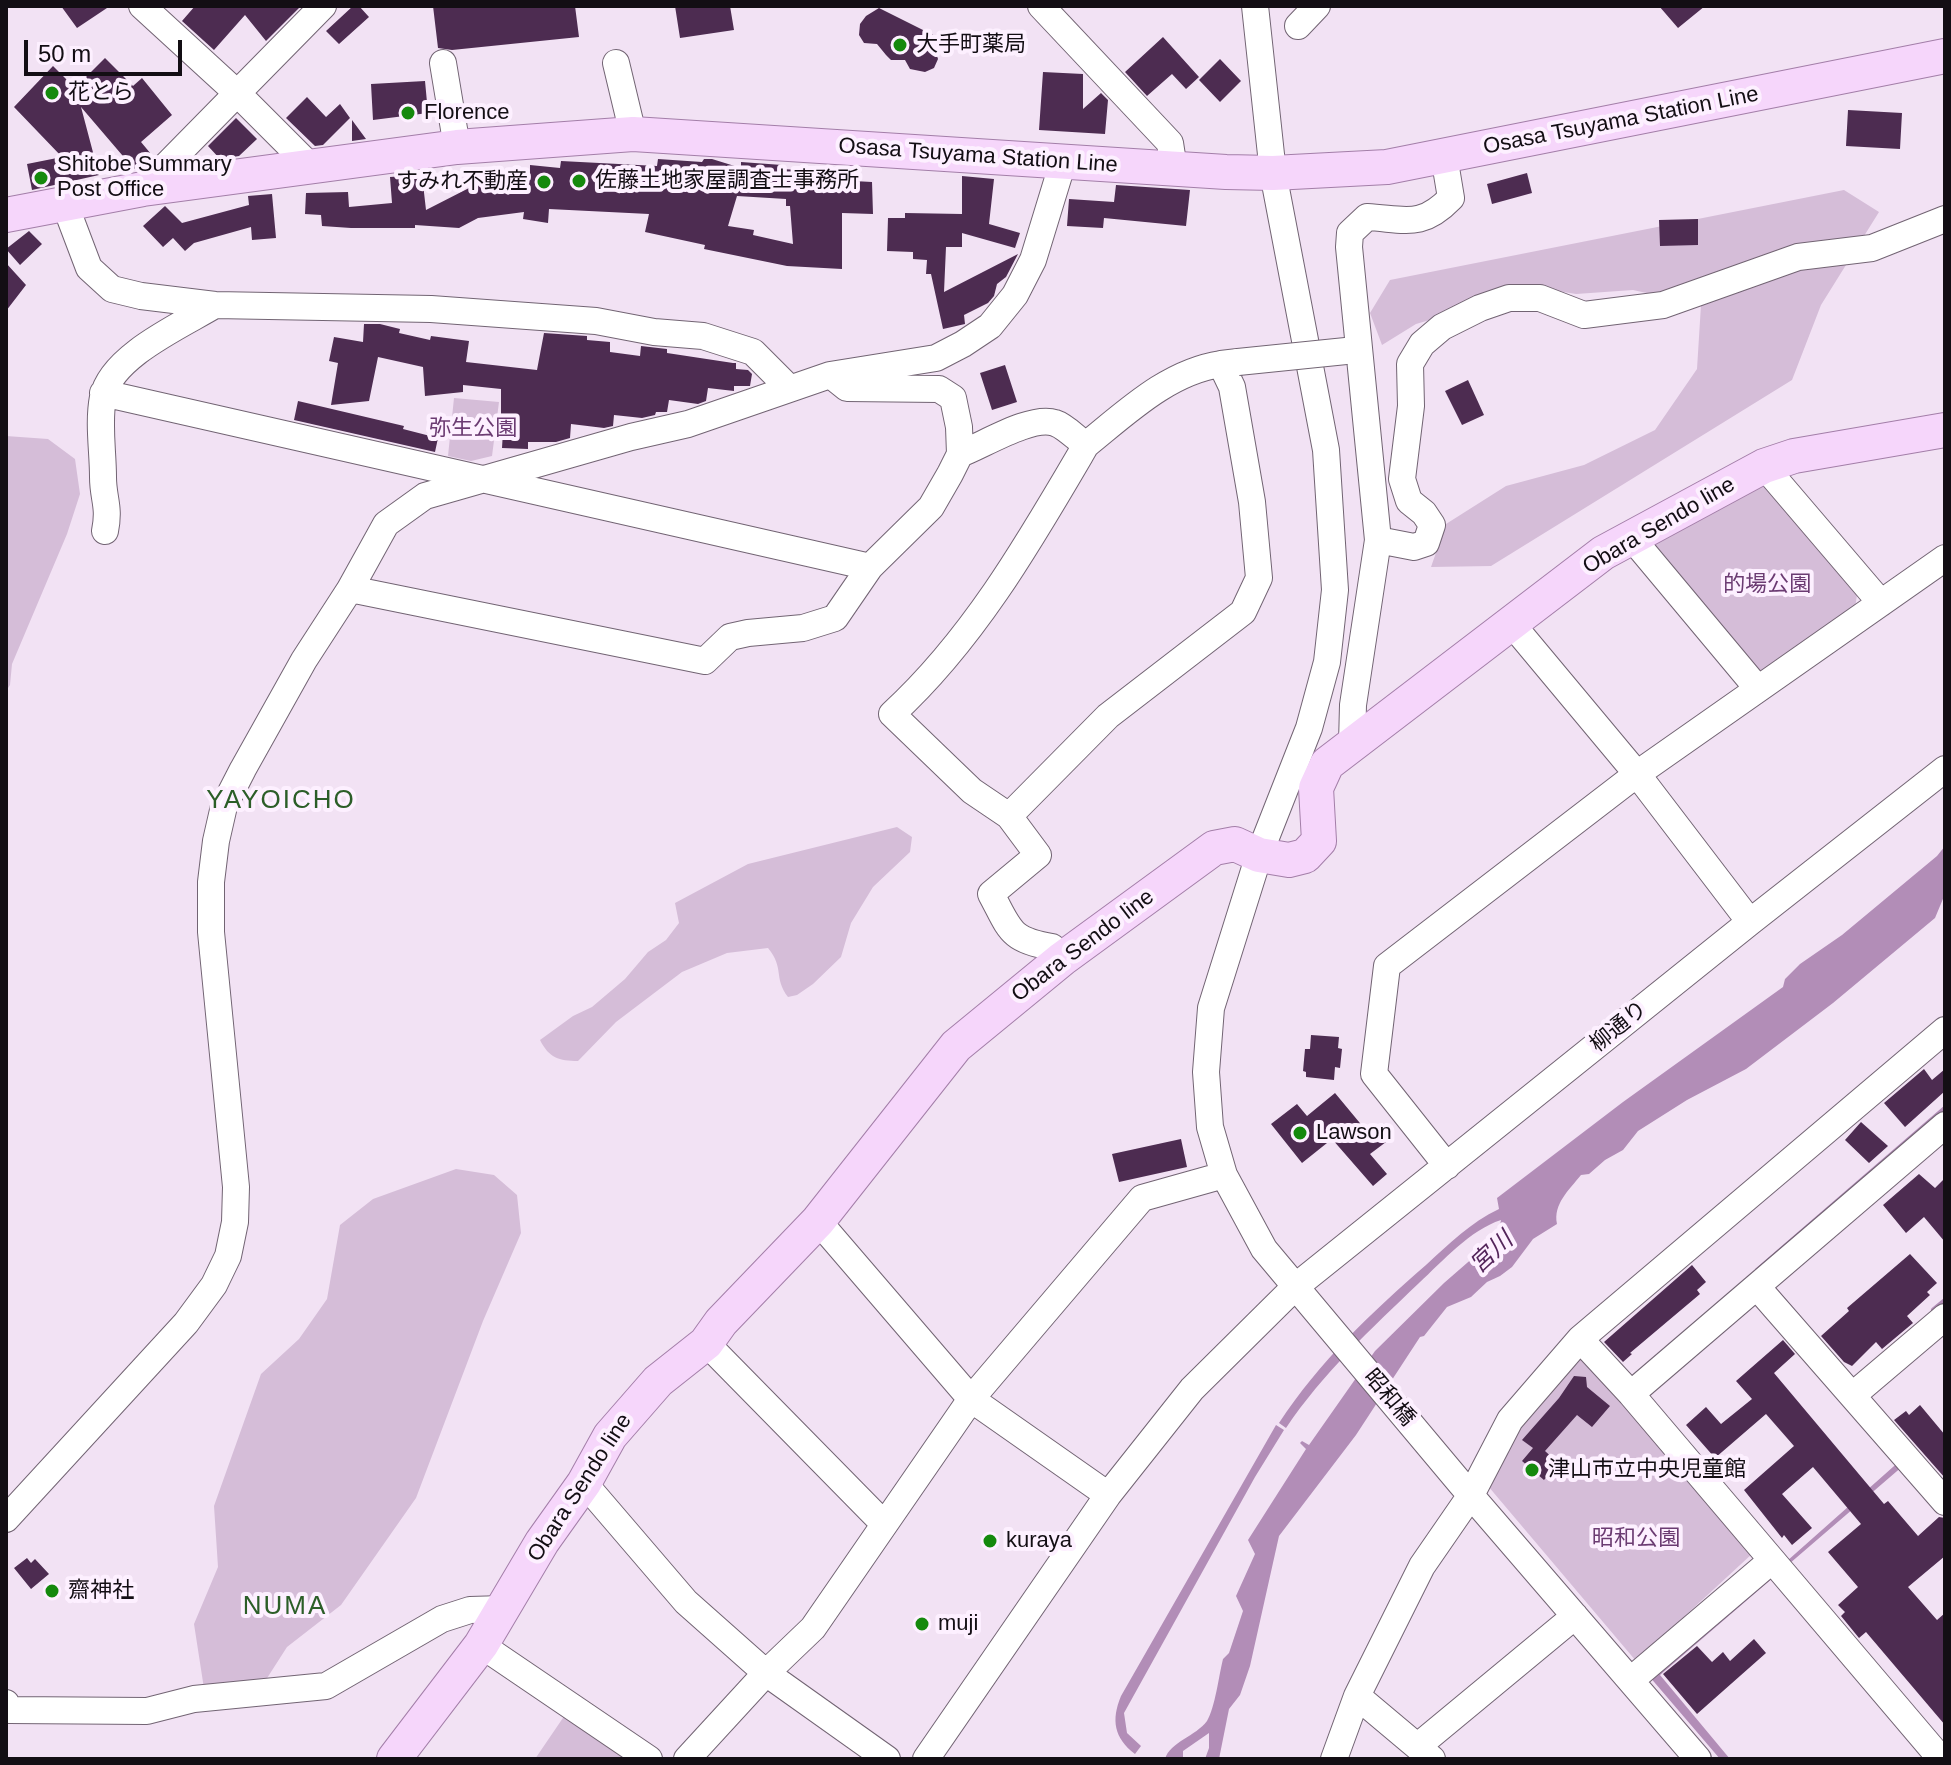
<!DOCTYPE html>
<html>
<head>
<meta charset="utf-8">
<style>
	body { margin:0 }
	#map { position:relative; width:1951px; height:1765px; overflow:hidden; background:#f2e2f4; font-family:Helvetica,sans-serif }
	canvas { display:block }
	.frame { position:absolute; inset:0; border:8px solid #130e14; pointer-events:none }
	.scale { position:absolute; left:24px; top:40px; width:158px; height:36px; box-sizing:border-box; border:4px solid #130e14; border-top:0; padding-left:10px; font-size:24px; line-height:28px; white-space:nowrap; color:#130e14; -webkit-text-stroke:6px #fdf0ff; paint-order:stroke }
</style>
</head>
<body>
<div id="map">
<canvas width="1951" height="1765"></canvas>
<div class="frame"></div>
<div class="scale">50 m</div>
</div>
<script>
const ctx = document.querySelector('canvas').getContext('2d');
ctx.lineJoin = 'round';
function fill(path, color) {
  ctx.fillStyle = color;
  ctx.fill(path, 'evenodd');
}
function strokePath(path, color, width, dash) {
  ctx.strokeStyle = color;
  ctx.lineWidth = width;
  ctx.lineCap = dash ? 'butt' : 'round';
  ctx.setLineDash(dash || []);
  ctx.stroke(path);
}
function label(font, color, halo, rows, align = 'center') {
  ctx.font = font + ' Helvetica,"Noto Sans JP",sans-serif';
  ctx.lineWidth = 8;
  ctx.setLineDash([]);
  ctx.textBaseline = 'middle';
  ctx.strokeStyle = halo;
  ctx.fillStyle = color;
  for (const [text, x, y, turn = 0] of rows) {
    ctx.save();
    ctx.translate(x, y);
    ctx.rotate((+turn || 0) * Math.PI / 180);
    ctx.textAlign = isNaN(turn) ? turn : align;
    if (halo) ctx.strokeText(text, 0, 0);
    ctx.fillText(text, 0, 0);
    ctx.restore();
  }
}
const green = new Path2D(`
	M1844,190L1879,212L1821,305L1792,380L1491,566L1431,567L1446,524L1506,486L1584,465L1655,430L1697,369L1701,305L1633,290L1576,294L1521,285L1460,311L1416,324L1382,345L1370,313L1390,280Z
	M454,398L499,402L492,456L471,461L448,456Z
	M6,436L48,439L75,459L80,494L67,534L12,664L10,685L6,691Z
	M1762,483L1857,595L1855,608L1762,671L1750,665L1653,545Z
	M897,827L912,837L910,852L873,887L851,923L841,957L813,984L797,995L788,997C773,977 785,969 768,948L727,953L682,972L616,1022L578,1061C559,1061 549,1058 540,1040L573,1016L592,1007L625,979L648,952L666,940L679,923L675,903L748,864Z
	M456,1169L494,1175L517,1195L521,1233L483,1321L416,1498L341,1605L287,1647L262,1686L205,1695L194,1624L218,1567L214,1506L261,1374L299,1339L327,1299L340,1225L373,1199Z
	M1582,1358L1753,1553L1636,1661L1488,1486L1523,1420Z
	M567,1712L634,1759H535Z`);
const water = new Path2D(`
	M1945,846V894L1935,918L1833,1003L1746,1069L1687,1100L1638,1131L1623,1150L1605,1160L1589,1174L1581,1175C1569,1190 1553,1204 1557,1224L1533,1239L1512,1267L1500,1276L1487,1282L1471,1297L1447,1307L1424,1336L1420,1337L1356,1435L1279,1536L1250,1666L1240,1695L1229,1709L1219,1759H1205L1209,1748V1733L1183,1751V1759H1165C1170,1742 1196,1736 1207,1721C1215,1708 1219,1675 1223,1659L1229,1653L1243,1611L1236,1596L1255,1554L1248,1540L1306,1449L1300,1443L1302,1441L1309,1445L1375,1351L1444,1283L1498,1236L1501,1220C1470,1230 1443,1261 1419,1283C1371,1329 1323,1373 1286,1428L1279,1423C1319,1362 1372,1312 1426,1265C1449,1244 1471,1222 1499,1209L1497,1198L1623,1102L1783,987L1785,979L1800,964L1842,935L1937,856Z
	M1945,1105V1112L1761,1270L1918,1453L1660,1675L1730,1759H1720L1649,1676L1766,1577H1769L1911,1451L1755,1269Z
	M1276,1425L1284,1430L1255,1477L1124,1713L1127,1733L1141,1746L1135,1754C1114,1738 1111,1720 1121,1696Z`);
const stream = new Path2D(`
	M1934,1310L1945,1301`);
const building = new Path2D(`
	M61,6H110L77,28Z
	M195,6H301L266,41L245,15L214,50L182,21Z
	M353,6H359L369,17L339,44L326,31Z
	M433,6H575L579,37L452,50L438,48Z
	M675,6H730L734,30L680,38Z
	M1659,6H1705L1678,28Z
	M879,8L937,37L935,50L938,59L934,68L925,72L910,69L905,60H891L886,55L877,44L864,43L859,35L860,24L866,16Z
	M1163,37L1199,77L1186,89L1172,74L1147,96L1125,72Z
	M105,58L133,86L142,78L172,115L141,142L151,154L134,169L81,107L99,175L32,190L27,164L62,157L14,107L53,66L75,88Z
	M1220,59L1241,81L1220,102L1199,80Z
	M1043,72L1083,74V109L1101,93L1108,100L1105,134L1039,130Z
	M425,81L428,113L373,120L371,84Z
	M307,97L326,117L340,104L350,118L323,145L315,146L286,118Z
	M1848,110L1902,113L1900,149L1846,146Z
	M236,118L257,139L239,156L220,159L208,146Z
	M352,120L366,139L352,141Z
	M658,159L702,162L704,159H712L741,168V162L782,165L781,169L818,171L817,179L872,182L873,214L842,213V269L787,266L704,249L705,245L645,232L649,214L549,209L548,223L523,219L524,212L478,218L459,228L415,225V228H351L322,226L321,215L305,214L306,193L348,192L349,207L392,203L390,177L422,175L426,210L471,187L470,182L530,174V165L560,168L561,161L657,166ZM737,196L786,199V206H790L793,244L753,235L754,230L728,226Z
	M1527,173L1532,193L1492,204L1487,184Z
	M962,176L994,179L989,224L1020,233L1015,248L962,233V247H946L944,292L1018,254L1006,277L997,284L994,296L988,303L964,315L965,324L943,329L931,274H926L927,260L913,259V252L887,251L888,218H905V213L962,214Z
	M1116,185L1190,190L1186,226L1104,218L1103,228L1067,226L1069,199L1114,202Z
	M272,194L276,238L252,240L251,227L194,243L185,251L173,238L163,247L143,226L165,206L182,223L249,205L248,196Z
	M1698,219V245L1660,246L1659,220Z
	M29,231L42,244L20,265L6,249Z
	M6,263L26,285L6,311Z
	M364,324H380L400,329L399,333L430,340L431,336L469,341L466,362L537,370L544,333L587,336V340L610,342V352L640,356L641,346L667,349V353L733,363H736V369L748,370L752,374L750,386H734V391L708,388L706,401L698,404L669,400L667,412H656L655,415L642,418L614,415L613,426L604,428L571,424L570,438L556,442H528V449L502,448L504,415H501V389L463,385V392L425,396L423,367L378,357L369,401L331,405L338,363L329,361L334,337L363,342Z
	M1005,365L1017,402L992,410L980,373Z
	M1468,380L1484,415L1462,425L1445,391Z
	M298,401L404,426L403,429L438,438L435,452L294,420Z
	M1311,1035L1339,1037L1338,1048L1342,1049L1340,1068L1335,1067L1334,1080L1306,1077V1072L1303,1071L1305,1049H1310Z
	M1924,1069L1932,1080L1945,1069V1091L1905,1127L1884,1103Z
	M1335,1093L1369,1134L1384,1123L1394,1136L1370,1154L1387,1174L1373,1186L1332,1139L1302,1163L1271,1124L1297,1104L1307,1116Z
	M1861,1122L1888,1146L1869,1163L1845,1140Z
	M1181,1139L1187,1167L1119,1182L1112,1154Z
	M1919,1174L1935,1188L1945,1178V1242L1924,1217L1906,1233L1883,1205Z
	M1910,1254L1937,1283L1927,1292L1930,1295L1907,1316L1913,1323L1882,1349L1876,1342L1852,1366L1844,1362L1821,1336L1849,1311L1847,1308Z
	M1692,1265L1706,1282L1697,1290L1700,1294L1630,1353L1632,1354L1623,1362L1604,1342Z
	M1783,1340L1795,1354L1774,1373L1884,1504L1888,1501L1918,1536L1939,1517L1945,1518V1556L1908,1587L1937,1620L1945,1613V1725L1866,1632L1859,1638L1841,1616L1845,1612L1838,1605L1858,1587L1828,1552L1861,1524L1813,1467L1782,1494L1812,1528L1792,1545L1784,1535L1782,1538L1744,1490L1794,1446L1766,1414L1715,1458L1686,1425L1706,1407L1721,1424L1752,1399L1736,1381Z
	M1574,1376L1586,1377L1587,1387L1610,1406L1592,1427L1577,1415L1545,1451L1558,1463L1544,1480L1522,1461L1533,1448L1522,1440L1559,1398Z
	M1920,1405L1945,1435V1478L1894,1420L1906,1411L1909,1415Z
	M27,1558L31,1563L35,1559L49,1574L31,1589L14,1568Z
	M1754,1639L1766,1653L1697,1714L1663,1674L1697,1646L1712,1662L1723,1652L1730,1661Z`);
const minor = new Path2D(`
	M142,6L237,93L311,167
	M1041,6L1170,143L1174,169
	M1255,6L1273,173L1326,450L1335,590L1327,662L1309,728L1259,855L1211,1008L1206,1072L1210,1127L1224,1175L1264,1249L1461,1484L1698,1759
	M1298,26L1317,6
	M443,63L457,147
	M616,63L633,134
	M143,189L323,6
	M64,202L89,268L112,289L141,296L215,305L431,309L596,321L654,332L703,336L753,352L788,387
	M103,393L870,567
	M1086,445C1127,412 1168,372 1221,364
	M960,454C984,445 1031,415 1055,423C1065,426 1077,439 1086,445C1031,539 974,639 892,714L972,791L1009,816
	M1764,466L1881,603
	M105,531C110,506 103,499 103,477C103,451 98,423 103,397C111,356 182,325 215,305
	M1631,537L1758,689
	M1378,540L1414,547L1426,543L1432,525L1424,513L1409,501L1402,479L1411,406L1410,364L1422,344L1442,327L1480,308L1509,298H1540L1584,315L1663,305L1798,257L1872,248L1945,219
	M350,589L705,661L730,637L748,633L803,628L835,618L870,567L931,507L950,474L960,454L959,427L953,398L939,389L847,388L832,376
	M1511,623L1637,774L1750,922
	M1352,743L1353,705L1378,540L1349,247L1350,233L1367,217C1405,219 1421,229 1451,198L1444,156
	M1062,959L1052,947C1009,940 1010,929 991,894L1038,855L1009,816L1108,716L1243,612L1259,578L1252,502L1232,387L1221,364L1238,362
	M1447,1166L1374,1074L1387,966L1637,774L1945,558
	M818,1221L971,1399L1108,1495
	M1758,1288L1945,1502
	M1580,1339L1631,1394L1941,1759
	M706,1343L884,1524
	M1631,1394L1945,1125
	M1853,1395L1945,1317
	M584,1483L686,1602L766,1673L887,1759
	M6,1519L186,1323L214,1285L228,1256L235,1222L236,1187L211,932V882L216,841L224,806L243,769L304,660L350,589L386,524L425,496L631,437L688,424L830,375L936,358L963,344L990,326L1015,295L1033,260L1063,162
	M481,1645L649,1759
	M1631,1680L1771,1561
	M1357,1696L1432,1759
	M6,1703L9,1710L147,1711L194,1699L326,1686L442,1619L470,1610L503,1609
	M1418,1746L1575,1616
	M687,1759L766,1673L813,1628L971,1399L1142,1198L1224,1175
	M926,1759L1108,1495L1192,1389L1295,1287L1750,922L1945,769
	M1334,1759L1357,1696L1422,1566L1471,1495L1510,1420L1580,1339L1945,1030`);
const major = new Path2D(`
	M6,215L143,189L457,147L633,134L1226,172L1273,173L1387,167L1945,56
	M394,1759L481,1645L542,1542L584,1483L610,1436L658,1381L706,1343L721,1322L818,1221L956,1046L1062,959L1214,848L1235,844L1259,855L1289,860L1305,856L1319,841L1316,788L1327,764L1603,553L1764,466L1794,456L1945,430`);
const minorBridge = new Path2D(`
	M1238,362L1346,351`);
const markers = [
	[900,45,8,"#15890d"],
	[52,93,8,"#15890d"],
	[408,113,8,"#15890d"],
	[41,178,8,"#15890d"],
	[579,181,8,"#15890d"],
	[544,182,8,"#15890d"],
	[1300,1133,8,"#15890d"],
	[1532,1470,8,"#15890d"],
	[990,1541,8,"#15890d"],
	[52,1591,8,"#15890d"],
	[922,1624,8,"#15890d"]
];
const poiNames = [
	["大手町薬局",916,45],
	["花とら",68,93],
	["Florence",424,113],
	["Shitobe Summary",57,165],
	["Post Office",57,190],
	["佐藤土地家屋調査士事務所",595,181],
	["すみれ不動産",528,182,"right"],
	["Lawson",1316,1133],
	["津山市立中央児童館",1548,1470],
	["kuraya",1006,1541],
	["齋神社",68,1591],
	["muji",938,1624]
];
const streetNames = [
	["Osasa Tsuyama Station Line",1621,121,-11],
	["Osasa Tsuyama Station Line",978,156,4],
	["Obara Sendo line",1659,526,-30],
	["Obara Sendo line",1083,946,-37],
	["柳通り",1619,1027,-39],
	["昭和橋",1389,1398,50],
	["Obara Sendo line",580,1488,-57]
];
const parkNames = [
	["弥生公園",473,429],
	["的場公園",1767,585],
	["昭和公園",1636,1539]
];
const waterNames = [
	["宮川",1492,1253,-43]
];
const quarterNames = [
	["YAYOICHO",281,801],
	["NUMA",285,1607]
];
fill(green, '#d5bdd8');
fill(water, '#b28db7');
strokePath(stream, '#b28db7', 6);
fill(building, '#4d2c51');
strokePath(minor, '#726473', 28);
strokePath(major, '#a37ea8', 36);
strokePath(minor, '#fff', 26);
strokePath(major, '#f6d6fb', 34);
strokePath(minorBridge, '#726473', 28, []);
strokePath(minorBridge, '#fff', 26);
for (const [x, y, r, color] of markers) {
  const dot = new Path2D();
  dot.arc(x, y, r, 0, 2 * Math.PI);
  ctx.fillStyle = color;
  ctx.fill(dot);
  strokePath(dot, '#fdf0ff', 3);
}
label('22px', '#130e14', '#fdf0ff', poiNames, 'left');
label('22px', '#130e14', '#fdf0ff', streetNames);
label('22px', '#6b3b72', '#fdf0ff', parkNames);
label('italic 24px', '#54255b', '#fdf0ff', waterNames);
ctx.letterSpacing = '2px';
label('26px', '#2c5e28', '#fdf0ff', quarterNames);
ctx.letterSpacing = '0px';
</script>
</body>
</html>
